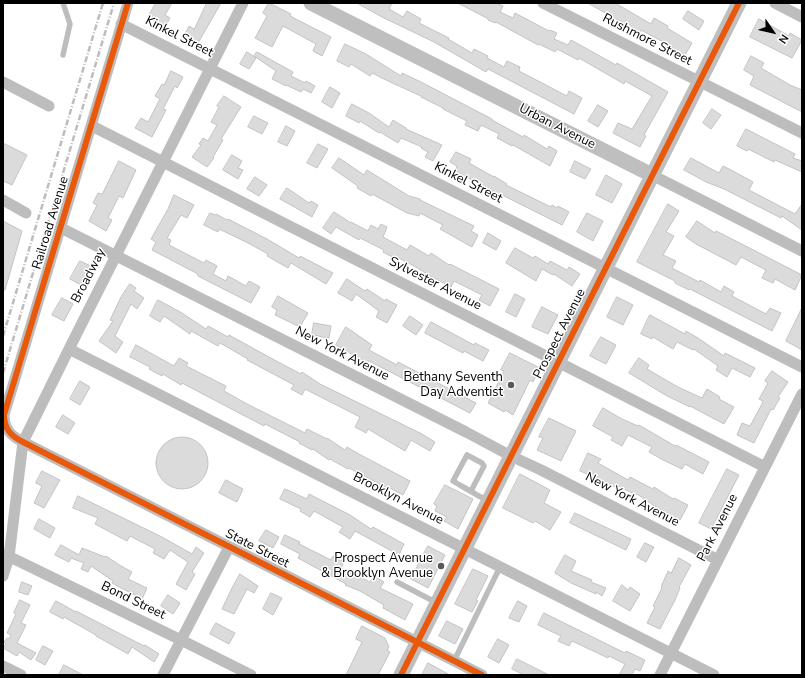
<!DOCTYPE html>
<html>
<head>
<meta charset="utf-8">
<style>
	body { margin:0 }
	#map { position:relative; width:805px; height:678px; overflow:hidden; background:#fff; font-family:"Nunito Sans",sans-serif }
	canvas { display:block }
	.frame { position:absolute; inset:0; border:4px solid #000; pointer-events:none }
	.north { position:absolute; left:753px; top:12px; width:40px; height:40px; -webkit-text-stroke:3px #fff; paint-order:stroke; rotate:124deg; font-size:11px; font-weight:700; line-height:16px; text-align:center; color:#000 }
	.north::after { content:''; display:block; margin:auto; width:14px; height:18px; background:#000; clip-path:polygon(50% 0,100% 100%,50% 72%,0 100%) }
</style>
</head>
<body>
<div id="map">
<canvas width="805" height="678"></canvas>
<div class="frame"></div>
<div class="north">N</div>
</div>
<script>
const ctx = document.querySelector('canvas').getContext('2d');
ctx.lineJoin = 'round';
function fill(path, color) {
  ctx.fillStyle = color;
  ctx.fill(path, 'evenodd');
}
function strokePath(path, color, width, dash) {
  ctx.strokeStyle = color;
  ctx.lineWidth = width;
  ctx.lineCap = dash ? 'butt' : 'round';
  ctx.setLineDash(dash || []);
  ctx.stroke(path);
}
function label(font, color, halo, rows, align = 'center') {
  ctx.font = font + ' "Nunito Sans",sans-serif';
  ctx.lineWidth = 3;
  ctx.setLineDash([]);
  ctx.textBaseline = 'middle';
  ctx.strokeStyle = halo;
  ctx.fillStyle = color;
  for (const [text, x, y, turn = 0] of rows) {
    ctx.save();
    ctx.translate(x, y);
    ctx.rotate((+turn || 0) * Math.PI / 180);
    ctx.textAlign = isNaN(turn) ? turn : align;
    if (halo) ctx.strokeText(text, 0, 0);
    ctx.fillText(text, 0, 0);
    ctx.restore();
  }
}
const building = new Path2D(`
	M156,3H172L165,15L170,18L165,27L148,17Z
	M207,3H221L198,43L184,36L189,26L194,29Z
	M269,3L291,14L290,16L331,37L322,56L313,51L316,44L283,26L272,47L255,38L267,16L263,13Z
	M357,3H392L389,9L403,17L407,11L421,19L419,23L449,38L448,39L472,53L474,49L488,56L487,58L504,67L507,61L520,67L519,71L567,96L569,91L582,98L574,114L488,69L486,72L434,42L384,18Z
	M458,3H496L503,6L500,12L513,18L515,13L549,31L550,30L557,33L554,39L568,45L571,40L616,65L617,63L668,92L644,135L646,136L640,147L613,133L618,123L632,129L652,96L625,81L624,84L579,58L578,60L557,49L555,52L539,44L538,45L496,22L495,23L488,20V19Z
	M588,3H615L651,24L654,18L668,26L667,28L692,43L684,57L667,47L669,45L641,30L640,32Z
	M688,11L704,21L699,30L683,19Z
	M759,19L789,36L790,33L802,40L792,58L750,37Z
	M345,44L366,54L401,76L402,73L421,82L492,119V120L523,137L524,135L547,149L549,146L557,151L550,166L513,145L512,146L497,138L499,134L481,125L478,131L465,125L467,121L443,109V108L421,97V96L390,82L372,73L370,76L351,64L349,67L337,61Z
	M247,52L256,58L249,69L240,64Z
	M257,52L293,72L291,76L305,83L306,81L315,86L311,93L303,89L301,92L286,85V86L272,79L276,71L254,56Z
	M751,56L764,63L761,68L790,85L802,90V112L750,85L754,76L744,70Z
	M171,71L183,77L177,88L175,86L163,109L166,110L152,137L135,128L141,118L148,122L160,99L155,96L162,84L164,85Z
	M330,87L340,93L332,108L322,102Z
	M224,96L241,107L221,139L223,140L213,157L214,158L207,167L192,157L201,145L199,144L203,138L208,141L217,125L211,122L219,107L217,106Z
	M352,104L369,113L389,127L393,120L406,128V129L442,145L433,161L425,157L428,152L421,148L422,147L401,138L398,143L380,132L379,133L360,121L359,123L346,116Z
	M598,105L608,111L598,127L588,121Z
	M712,109L721,115L711,129L703,123Z
	M254,116L268,123L262,134L248,127Z
	M286,126L295,131L287,146L278,142Z
	M746,129L795,154L793,158L802,161V172L775,160L774,162L748,149L747,151L737,146Z
	M3,143L27,155L12,185L3,181Z
	M318,144L328,149L317,168L307,163Z
	M456,152L471,159L469,163L494,177V176L507,184L506,185L551,207L552,205L557,208L558,206L569,212L562,225L500,194V196L482,185L455,171L457,166L450,162Z
	M232,155L242,161L238,168L243,170L238,179L223,170Z
	M339,158L364,175L367,170L409,196L420,199V200L474,226L471,231L478,235L472,247L440,229L443,225L420,213L419,216L407,213L372,194L371,196L357,188L358,186L332,168Z
	M691,158L719,173L723,166L733,171L753,182L749,190L795,214L802,204V230L782,216L781,218L724,189L706,182L684,170Z
	M119,161L136,170L123,198L119,196L108,218L112,220L106,231L89,221L97,205L93,203L98,193L102,194Z
	M575,161L591,169L585,179L570,172Z
	M606,175L622,184L612,203L596,195Z
	M255,177L267,185L259,196L247,189Z
	M287,188L309,203L311,201L318,205L312,217L280,199Z
	M174,195L194,205L187,218L181,215L167,238L171,240L169,245L204,263L206,260L217,266L213,274L226,281L228,276L246,286L249,281L260,287L251,303L198,276V274L152,250L156,242L151,239L168,209Z
	M668,204L679,211L666,232L674,236L663,255L676,261L672,268L699,282L700,280L721,292L724,286L734,292L732,296L766,314L770,308L781,313L772,331L690,289L689,290L675,283V281L637,262Z
	M334,212L351,223V222L368,231L371,225L378,229L381,224L387,227L383,237L407,250L410,245L429,256L431,253L449,265L450,264L499,289L490,306L479,300L482,295L454,281L451,287L430,276L416,267L397,257L396,259L383,252L384,250L360,238L359,240L336,227L331,234L323,228Z
	M210,213L215,215L216,214L227,220L228,219L267,239L299,258L300,256L333,273L326,284L291,263L288,268L267,256L268,254L248,243L219,229L218,232L204,225Z
	M587,213L603,221L593,241L577,232Z
	M3,221L22,231L5,290H3Z
	M697,221L715,233L716,231L730,238L802,275L795,290L775,279L773,283L762,278L766,270L741,257L736,265L696,244L686,237Z
	M488,233L501,241L496,250L483,243Z
	M515,248L533,258L535,256L548,264L550,261L567,270L569,267L580,274L572,286L554,274L553,275L542,269L536,281L506,263Z
	M80,261L91,266L81,285L70,279Z
	M347,279L365,291L367,289L385,301L386,299L397,305L387,323L376,317L379,311L356,294L352,301L338,293Z
	M130,284L136,288L134,291L144,298L137,309L131,304L115,336L123,342L116,353L99,341L113,321L110,320L121,297Z
	M515,294L525,299L516,317L506,312Z
	M278,296L308,313L300,327L275,315L277,310L272,307Z
	M617,297L633,305L623,325L607,317Z
	M62,298L73,304L64,321L52,315Z
	M158,300L182,313L206,329L208,326L228,337L229,335L280,363L301,374L302,372L320,384L422,434L435,442L430,451L411,440L405,451L368,429L366,433L355,427L360,417L305,389L302,395L291,389L294,385L247,360L248,359L220,343L218,346L191,331L190,334L164,316L160,322L150,316Z
	M542,307L558,315L548,334L532,327Z
	M802,308V350L786,341Z
	M650,315L685,334L686,331L698,338L724,356L725,353L755,368L750,377L732,368L727,377L716,370L718,366L694,349L693,350L677,342L673,349L653,337L652,339L641,334Z
	M410,316L423,325L416,335L403,326Z
	M431,322L474,345L475,343L489,350L483,361L464,351L463,353L425,333Z
	M314,323L331,326L329,338L312,335Z
	M346,327L372,345L369,350L397,365L398,362L440,384L476,403L470,413L369,361L367,363L336,345Z
	M601,337L616,345L606,364L590,356Z
	M136,345L174,366L179,358L188,363L186,366L226,386L224,391L249,405L305,433L307,429L327,439V438L345,450L347,447L357,453L410,481L403,495L388,487L387,488L349,468L348,469L330,459L329,460L313,449L312,450L299,443L300,442L265,424L264,426L199,392L182,383L181,385L163,374L162,376L149,369L150,367L130,357Z
	M510,353L540,368L533,382L530,380L513,415L505,410L504,412L488,403L504,371L501,370Z
	M639,358L649,365L647,369L678,387L702,398L707,389L720,397L719,399L734,407L724,424L690,406V407L667,396L629,373Z
	M772,371L788,382L778,397L780,398L773,410L771,409L754,443L737,435L742,423L750,426L762,404L763,401L759,399L768,383L765,381Z
	M80,381L90,387L80,405L70,399Z
	M603,408L622,419L638,426L639,425L675,446L676,445L709,462L703,474L685,464L682,469L663,460L649,452L652,447L628,435L622,446L611,440L613,437L593,426Z
	M63,415L75,423L68,434L56,427Z
	M549,418L576,431L561,461L537,450L543,438L539,437Z
	M156 463a26 26 0 1 1 52 0a26 26 0 1 1-52 0Z
	M588,453L601,459L598,463L628,480L630,477L653,489L654,487L673,499L674,498L688,505L680,520L659,509L637,494L636,495L618,486L617,488L596,477V478L580,471Z
	M727,469L739,475L711,529L699,523Z
	M42,471L60,480L44,508L34,503L42,486L36,483Z
	M520,474L550,490L544,503L561,512L550,530L535,521L533,523L503,508Z
	M226,480L243,489L237,502L219,493Z
	M445,485L473,499L458,529L444,521L447,517L435,511L437,506L434,504Z
	M285,489L307,499L309,494L350,515L371,529L373,527L404,544L399,555L355,531L350,539L339,532L343,527L314,511L310,517L300,511L301,509L280,499Z
	M78,496L162,537L192,554L196,547L204,553L192,572L195,574L186,590L176,584L188,562L170,550L164,559L153,553L155,549L130,536L127,541L95,524L98,518L73,508Z
	M575,513L631,539L626,550L570,523Z
	M39,519L55,528L50,538L34,529Z
	M266,530L279,537L273,548L259,541Z
	M285,535L300,542L299,544L331,560L333,556L344,562L341,568L370,582L374,576L384,582L380,588L413,604L405,620L383,608L384,605L360,591L345,585L346,584L298,558L300,554L281,544Z
	M645,543L654,547L646,562L637,557Z
	M61,545L79,555L82,548L105,557L106,556L121,566L132,572L128,579L147,588L142,599L112,583L113,581L91,566L88,572L81,569L84,563L71,558L69,562L55,555Z
	M428,546L445,555L428,588L411,579Z
	M565,555L576,561L571,571L592,580L591,582L606,588L602,596L596,592V594L571,583L555,573Z
	M679,558L691,565L679,587L680,588L675,600L660,629L647,623L655,607L653,606L662,588L661,587L668,571L671,573Z
	M473,569L488,576L476,600L478,601L472,612L455,604Z
	M240,574L258,586L254,593L247,589L234,614L222,609L232,588Z
	M22,582L32,586L28,595L19,592Z
	M622,585L628,590L630,587L640,594L630,611L613,601Z
	M271,593L282,598L273,615L263,609Z
	M168,595L180,603L173,614L161,606Z
	M20,600L30,605L21,623L26,625L17,643L36,653L31,660L19,652L17,656L3,648L6,644L4,642L7,638L9,639L11,635L7,633L16,614L14,613Z
	M56,601L76,612V611L144,646L145,645L159,654L154,662L132,647L128,654L96,636V635L64,617L63,619L50,612Z
	M518,601L527,606L519,622L509,618Z
	M544,613L625,653L626,651L645,660L640,671L635,669L632,675H619L625,664L609,656L608,658L572,641L569,646L558,641L561,636L538,625Z
	M447,621L463,629L455,644L439,636Z
	M216,623L235,633L229,644L210,634Z
	M362,626L385,638L389,647L387,650L390,652L378,675H346L362,642L356,639Z
	M498,639L509,645L499,663L488,657Z
	M43,646L53,651L45,665L36,660Z
	M517,659L549,675H524L512,669Z
	M428,663L450,675H422Z
	M64,665L83,675H59Z`);
const lane = new Path2D(`
	M63,3L70,24L63,55
	M471,491L484,466L482,463L467,455L453,481C461,486 469,490 477,495L488,501
	M397,582L437,603
	M454,661L500,567`);
const street = new Path2D(`
	M128,3L4,415C4,429 11,436 23,442L482,675
	M543,3L802,133
	M775,3L802,17
	M121,24L802,367
	M3,82L49,106
	M92,126L765,467
	M652,175L802,251
	M3,200L26,213
	M61,228L466,432L511,456L541,470L718,560
	M69,349L714,675
	M4,554L181,640L251,675
	M3,576L9,557L23,442L69,349L243,3
	M3,666L21,675
	M163,675L229,547
	M660,675L802,394`);
const secondary = new Path2D(`
	M311,3L652,175
	M401,675L739,3`);
const rail = new Path2D(`
	M3,336L103,3
	M3,373L114,3`);
const cycleway = new Path2D(`
	M128,3L4,415C4,429 11,436 23,442L482,675
	M401,675L739,3`);
const markers = [
	[511,385,4,"#595959"],
	[441,566,4,"#595959"]
];
const streetNames = [
	["Kinkel Street",179,37,27],
	["Rushmore Street",647,40,27],
	["Urban Avenue",557,127,27],
	["Kinkel Street",468,183,27],
	["Railroad Avenue",51,223,-73],
	["Broadway",89,276,-63],
	["Sylvester Avenue",435,284,27],
	["Prospect Avenue",560,334,-63],
	["New York Avenue",342,354,27],
	["Brooklyn Avenue",398,499,27],
	["New York Avenue",632,500,27],
	["Park Avenue",718,528,-63],
	["State Street",257,549,27],
	["Bond Street",133,601,26]
];
const poiNames = [
	["Bethany Seventh",503,378],
	["Day Adventist",503,393],
	["Prospect Avenue",433,559],
	["& Brooklyn Avenue",433,574]
];
fill(building, '#dbdbdb');
strokePath(building, '#c3c3c3', 1);
strokePath(lane, '#bdbdbd', 5.5);
strokePath(street, '#bdbdbd', 11);
strokePath(secondary, '#bfbfbf', 15);
strokePath(rail, '#bdbdbd', 2.5, [6, 2, 1, 2]);
strokePath(cycleway, '#e8590c', 6);
for (const [x, y, r, color] of markers) {
  const dot = new Path2D();
  dot.arc(x, y, r, 0, 2 * Math.PI);
  ctx.fillStyle = color;
  ctx.fill(dot);
  strokePath(dot, '#fff', 1.5);
}
label('13px', '#000', '#fff', streetNames);
label('13px', '#000', '#fff', poiNames, 'right');
</script>
</body>
</html>
